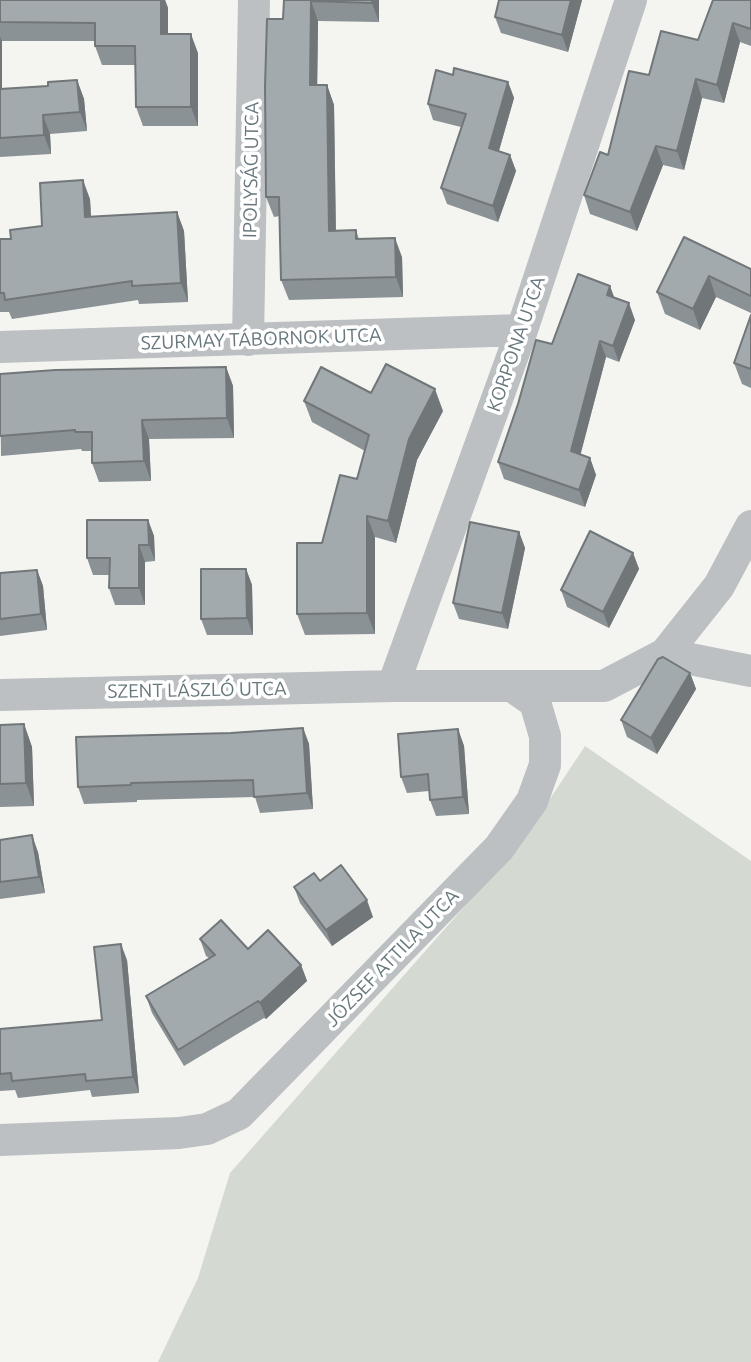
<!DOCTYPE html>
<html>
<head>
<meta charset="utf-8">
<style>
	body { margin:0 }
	canvas { display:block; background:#f4f4f1 }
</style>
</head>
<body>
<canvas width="751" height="1362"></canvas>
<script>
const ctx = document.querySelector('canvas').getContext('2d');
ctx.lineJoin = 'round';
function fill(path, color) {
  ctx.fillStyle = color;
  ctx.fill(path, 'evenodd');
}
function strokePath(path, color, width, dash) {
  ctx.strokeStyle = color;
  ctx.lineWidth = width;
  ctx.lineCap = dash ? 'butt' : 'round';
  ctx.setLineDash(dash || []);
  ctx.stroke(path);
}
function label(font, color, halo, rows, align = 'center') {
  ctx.font = font + ' Ubuntu,sans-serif';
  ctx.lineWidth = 7;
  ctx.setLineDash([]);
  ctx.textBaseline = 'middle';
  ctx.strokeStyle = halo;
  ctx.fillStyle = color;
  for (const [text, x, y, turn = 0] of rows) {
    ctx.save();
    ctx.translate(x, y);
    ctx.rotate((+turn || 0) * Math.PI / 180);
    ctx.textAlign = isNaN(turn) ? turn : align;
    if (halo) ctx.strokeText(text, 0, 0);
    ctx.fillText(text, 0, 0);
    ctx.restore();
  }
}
const green = new Path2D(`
	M585,746L751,861V1362H158L198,1278L230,1173L522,841Z`);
const minor = new Path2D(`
	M248,340L254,0
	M0,347L522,330
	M665,654L719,586L751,526
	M393,686L522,330L631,0
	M512,686H604L665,654L751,671
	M0,695L393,686H512L535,702L545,736V765L532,801L499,848L239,1114L207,1129L179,1133L0,1140`);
const wall = new Path2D(`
	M0,0H165L168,8V34L198,53V126H143L136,107V65H102L95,46V41H2V89L48,86L77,80L84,99L87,131L50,134L51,154L0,157Z
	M284,0H379V22L318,21L317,85H327L334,105L336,230H356L359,239L402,257L403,297L289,300L281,280L280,216L274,217L266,197L283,19Z
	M582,0L568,52L501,33L495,17Z
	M751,0V46L740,42L724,103L702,98L684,170L663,165L637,231L590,214L584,195L608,155L649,75L698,40Z
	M453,75L508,82L514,98L499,151L510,155L516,171L498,222L447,204L441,188L461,127L433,120L428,104Z
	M90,199L91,217L177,212L184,231L188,302L139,304L138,300L12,319L9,312H0V239H11L42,226Z
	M684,237L751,269V313L716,297L700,330L665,314L657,292Z
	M610,286L614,298L635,320L619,362L606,357L580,455L590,458L596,475L585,507L504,479L498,462L552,344Z
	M751,315V388L742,384L734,363Z
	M226,367L233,386L234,438L149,439L151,481L99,482L92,463V451H82L81,449L1,456L0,374Z
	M371,393L443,411L417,460L396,543L375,537V634L305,635L297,614L322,543L357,479L365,451L312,422L304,401Z
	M148,520L154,536L155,561L145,562V605H115L109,588L110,575H93L87,558Z
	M519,532L525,548L508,629L459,619L453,603Z
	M633,553L639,569L609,628L567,607L561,590Z
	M246,569L252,585L253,635H207L201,619Z
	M37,570L43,586L47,630L0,636V573Z
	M690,673L696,689L657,754L627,737L621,720Z
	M24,724L32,747L34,806L0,807V725Z
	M303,728L309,744L313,809L260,813L255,797L137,800V802L84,804L78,787L231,733Z
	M458,729L464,746L469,814L436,816L430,800L429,791L407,793L401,777Z
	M0,840L38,852L45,893L0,899Z
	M320,881L373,917L332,946L300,903L294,887Z
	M200,939L248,949L301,965L307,981L266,1019L264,1018L184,1066L152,1013L146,996L209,958L206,956Z
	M127,960L139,1093L92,1097L90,1090L18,1098L15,1090L0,1091V1029L102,1020Z`);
const shadedWall = new Path2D(`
	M161,0H165L168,8V53L161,34Z
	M372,0H379V22L372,3Z
	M571,0H582L568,52L562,35Z
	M311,1L318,21L317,105L310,85Z
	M733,23L740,42L724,103L717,85Z
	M191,34L198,53V126L191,107Z
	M0,37L2,41V108L0,102Z
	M696,79L702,98L684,170L677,151Z
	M77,80L84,99L87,131L80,112Z
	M508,82L514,98L495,164L489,148Z
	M327,85L334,105L336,250L329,231Z
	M43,115L50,134L51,154L44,135Z
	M656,146L663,165L637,231L630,212Z
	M510,155L516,171L498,222L493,206Z
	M83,180L90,199L92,236L85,217Z
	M177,212L184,231L188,302L181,283Z
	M395,238L402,257L403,297L396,277Z
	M709,276L716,297L700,330L693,309Z
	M610,286L616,302L607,295Z
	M629,303L635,320L619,362L613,346Z
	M600,341L606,357L577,468L571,451Z
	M226,367L233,386L234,438L227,418Z
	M435,389L443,411L417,460L396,543L388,521L409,439Z
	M142,420L149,439L151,481L144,461Z
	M590,458L596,475L585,507L579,490Z
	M367,516L375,537V634L367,613Z
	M148,520L154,536L155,561L149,545Z
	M519,532L525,548L508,629L502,613Z
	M139,545L145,562V605L139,588Z
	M633,553L639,569L609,628L603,612Z
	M246,569L252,585L253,635L247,618Z
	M37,570L43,586L47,630L41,614Z
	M690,673L696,689L657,754L651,738Z
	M24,724L32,747L34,806L26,783Z
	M303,728L309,744L313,809L307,793Z
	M458,729L464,746L469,814L463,797Z
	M32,835L38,852L45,893L39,877Z
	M367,900L373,917L332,946L326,930Z
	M121,944L127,960L139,1093L133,1077Z
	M301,965L307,981L266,1019L260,1003Z`);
const building = new Path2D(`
	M0,0H161V34H191V107H136L135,46H95V23L0,22Z
	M284,0H372V3L311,1L310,85H327L329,231L356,230V239L395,238L396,277L281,280L279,197H266L265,86L267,19H283Z
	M499,0H571L562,35L495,17Z
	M713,0H751V29L733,23L717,85L696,79L677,151L656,146L630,212L584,195L600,152L608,155L629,71L649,75L661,31L698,40Z
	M454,68L508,82L489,148L510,155L493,206L441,188L466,114L428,104L436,70L453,75Z
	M77,80L80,112L43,115L44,135L0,138V89L48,86V82Z
	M83,180L85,217L177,212L181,283L132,286V281L5,300L4,293H0V239H11L10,230L42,226L40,183Z
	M684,237L751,269V296L709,276L693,309L657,292Z
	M578,274L610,286L607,295L629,303L613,346L600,341L571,451L590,458L579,490L498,462L518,404L536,340L552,344Z
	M751,315V369L734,363Z
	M386,364L435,389L409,439L388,521L367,516V613L297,614V543H322L340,475L357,479L369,435L304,401L321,367L371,393Z
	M226,367L227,418L142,420L144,461L92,463V432H75V430L0,436V374L55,370Z
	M87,520H148L149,545H139V588H109L110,558H87Z
	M470,522L519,532L502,613L453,603Z
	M590,531L633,553L603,612L561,590Z
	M201,569H246L247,618L201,619Z
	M37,570L41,614L0,619V573Z
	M663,657L690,673L651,738L621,720L658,659Z
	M24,724L26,783L0,784V725Z
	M303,728L307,793L254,797L253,780L131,783V785L78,787L76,737L231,733Z
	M458,729L463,797L430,800L428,774L401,777L398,734Z
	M32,835L39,877L0,882V840Z
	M341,865L367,900L326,930L294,887L314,873L320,881Z
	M221,920L248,949L268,930L301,965L260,1003L258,1001L178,1050L146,996L215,955L200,939Z
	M121,944L133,1077L86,1081L85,1074L12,1081L11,1073L0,1074V1029L102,1020L94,947Z`);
const streetNames = [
	["IPOLYSÁG UTCA",251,170,-89],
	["SZURMAY TÁBORNOK UTCA",261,339,-2],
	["KORPONA UTCA",516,344,-71],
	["SZENT LÁSZLÓ UTCA",197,690,-1],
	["JÓZSEF ATTILA UTCA",392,958,-46]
];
fill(green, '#d4d9d1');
strokePath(minor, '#bcc0c2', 32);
fill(wall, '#8b9295');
fill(shadedWall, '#717779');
fill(building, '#a2aaad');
strokePath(building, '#717779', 2);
label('19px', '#67777e', '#fff', streetNames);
</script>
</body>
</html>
